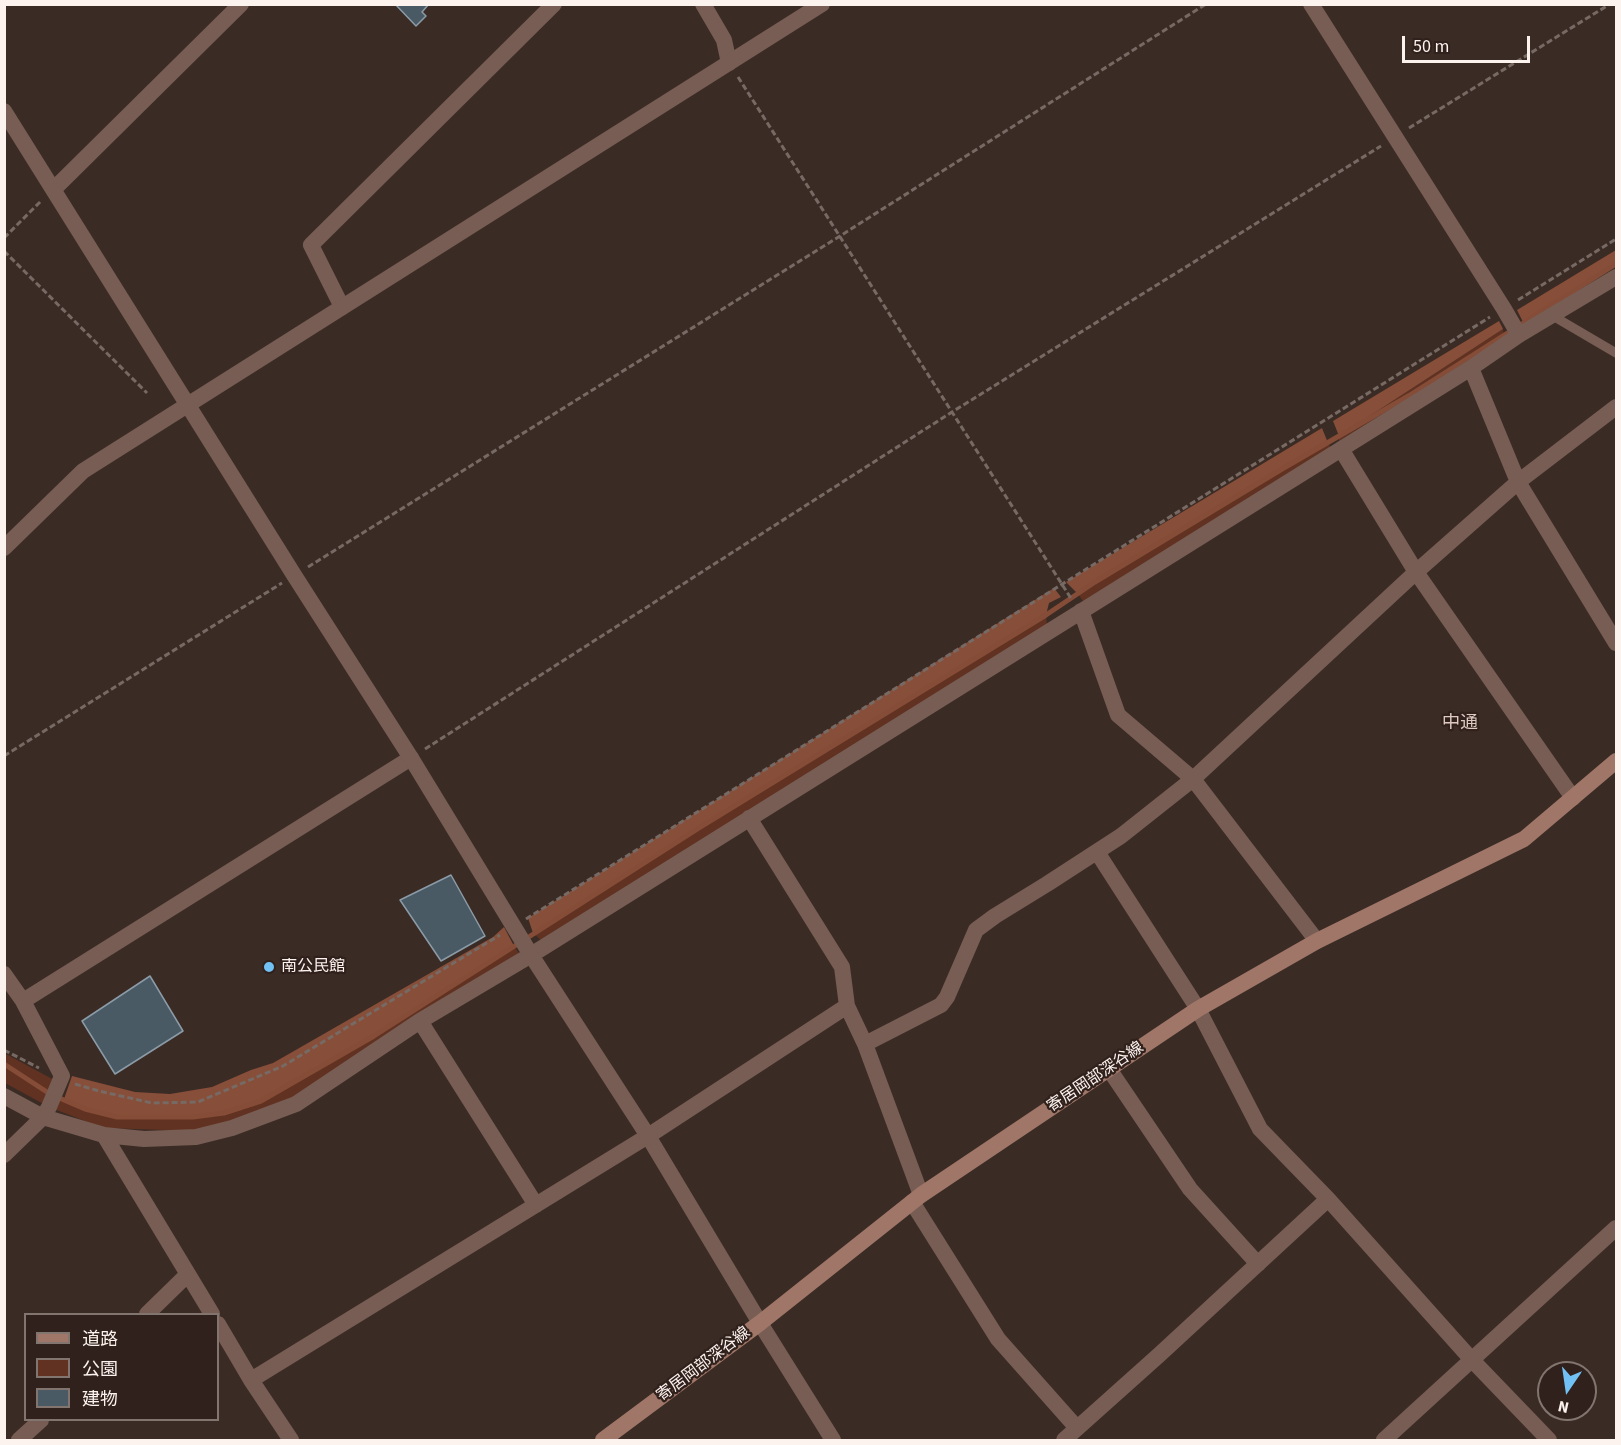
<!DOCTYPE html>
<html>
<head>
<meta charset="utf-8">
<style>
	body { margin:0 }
	#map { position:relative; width:1621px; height:1445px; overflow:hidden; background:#3b2b25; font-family:"Source Sans 3","Noto Sans JP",sans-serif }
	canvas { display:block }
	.frame { position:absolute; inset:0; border:6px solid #fcf2ee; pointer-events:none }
	.legend { position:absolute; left:24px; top:1313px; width:195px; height:108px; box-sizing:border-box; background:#30211c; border:2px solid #827570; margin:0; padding:8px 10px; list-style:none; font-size:18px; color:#fcf2ee }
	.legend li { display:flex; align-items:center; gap:12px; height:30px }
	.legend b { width:30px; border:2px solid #827570 }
	.north { position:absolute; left:1537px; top:1361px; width:60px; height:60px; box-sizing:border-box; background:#30211c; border:2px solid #827570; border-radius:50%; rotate:193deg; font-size:16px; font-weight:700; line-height:24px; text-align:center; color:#fcf2ee }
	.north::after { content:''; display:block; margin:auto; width:21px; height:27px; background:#71c1f5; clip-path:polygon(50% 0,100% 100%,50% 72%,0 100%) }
	.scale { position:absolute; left:1402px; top:36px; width:128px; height:27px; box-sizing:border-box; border:3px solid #fcf2ee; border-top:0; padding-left:8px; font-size:18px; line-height:21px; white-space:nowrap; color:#fcf2ee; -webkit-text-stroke:4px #30211c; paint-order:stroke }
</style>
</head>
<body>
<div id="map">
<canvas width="1621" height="1445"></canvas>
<div class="frame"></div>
<ul class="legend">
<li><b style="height:8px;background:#9f7667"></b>道路</li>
<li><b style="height:16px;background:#613221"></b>公園</li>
<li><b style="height:16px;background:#4a5a64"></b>建物</li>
</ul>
<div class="north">N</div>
<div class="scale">50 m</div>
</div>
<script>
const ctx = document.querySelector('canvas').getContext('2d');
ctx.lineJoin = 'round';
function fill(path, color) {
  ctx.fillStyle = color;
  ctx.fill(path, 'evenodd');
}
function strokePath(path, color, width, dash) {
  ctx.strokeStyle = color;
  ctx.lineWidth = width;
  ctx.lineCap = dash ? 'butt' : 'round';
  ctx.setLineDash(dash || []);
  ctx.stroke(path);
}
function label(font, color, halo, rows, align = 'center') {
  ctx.font = font + ' "Source Sans 3","Noto Sans JP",sans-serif';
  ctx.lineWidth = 4.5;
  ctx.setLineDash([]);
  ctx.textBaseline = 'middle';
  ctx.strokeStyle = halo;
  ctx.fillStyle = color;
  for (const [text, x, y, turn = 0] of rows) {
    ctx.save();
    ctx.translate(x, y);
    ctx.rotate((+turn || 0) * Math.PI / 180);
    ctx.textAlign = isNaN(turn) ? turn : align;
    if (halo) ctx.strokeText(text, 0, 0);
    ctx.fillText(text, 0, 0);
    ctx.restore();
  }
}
const green = new Path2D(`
	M1503,329L1504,340L1339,441V436Z
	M1328,443L1331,448L1083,601L1078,594Z
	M1046,615L1047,626L541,940L533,933L814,757Z
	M514,946L520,955L293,1099L231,1122L195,1131L103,1128L49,1107L5,1083L4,1053L56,1081L50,1094L85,1109L152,1118L193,1117L224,1113L261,1101L374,1036Z`);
const forest = new Path2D(`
	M1616,250V264L1523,322L1517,310Z
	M1499,321L1503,329L1339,436L1333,421Z
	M1322,428L1328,443L1078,594L1066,582Z
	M1054,588L1061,597L1049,603L1046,615L699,828L533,933L528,918Z
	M504,927L514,946L374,1036L261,1101L224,1113L193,1117L152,1118L117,1117L85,1109L64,1099L72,1076L135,1092L170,1094L212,1087L251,1070L273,1063L493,937Z`);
const stream = new Path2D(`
	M4,1064L50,1094L85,1109L117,1117H193L224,1113L261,1101L374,1036L699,828L1046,615L1095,582L1282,469L1410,395L1616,264`);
const building = new Path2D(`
	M395,4H429L422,12L426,16L416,26Z
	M451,875L485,936L441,961L400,900Z
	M150,976L183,1031L115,1074L82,1021Z`);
const path = new Path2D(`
	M738,77L1072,600
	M1409,128L1610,4
	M4,238L41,201
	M4,251L147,393
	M1518,300L1616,239
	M308,567L840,236L1206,4
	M425,749L952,412L1381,146
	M4,756L282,583
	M526,919L1490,317
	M4,1050L39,1068
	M75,1084L99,1091L152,1103L198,1102L283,1066L500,935`);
const service = new Path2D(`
	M1553,316L1616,353`);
const minor = new Path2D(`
	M703,4L724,40L729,63
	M1311,4L1504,309L1519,335
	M54,189L241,4
	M342,307L311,245L554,4
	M1471,368L1518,482L1616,643
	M1341,449L1416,572L1573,798
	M1081,611L1118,715L1193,779L1317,941
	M749,818L842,967L847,1006L865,1044L921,1195
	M1097,852L1198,1009L1260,1129L1328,1199L1472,1360L1549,1440
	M4,974L23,1001L62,1076L49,1107L43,1117L4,1155
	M23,1001L411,758
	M420,1021L536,1205
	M865,1044L941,1005L947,997L976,930L995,916L1047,884L1121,836L1193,779L1416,572L1518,482L1616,407
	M1109,1069L1190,1189L1258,1264
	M4,1096L43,1117L104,1135L144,1139L196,1137L232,1128L296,1104L420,1021L531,955L1471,368L1519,335L1616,277
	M104,1135L212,1314
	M912,1202L998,1339L1077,1428
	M147,1314L188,1274
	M218,1324L251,1380L291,1440
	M251,1380L648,1136L847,1006
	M19,1440L41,1420
	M1064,1440L1159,1355L1328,1199
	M1384,1440L1616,1228`);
const tertiary = new Path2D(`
	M4,111L294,575L411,758L531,955L648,1136L760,1323L833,1440
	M4,548L83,471L822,4`);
const secondary = new Path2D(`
	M603,1440L760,1323L921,1195L1198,1009L1317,941L1524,839L1616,761`);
const markers = [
	[269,967,6,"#71c1f5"]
];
const poiNames = [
	["南公民館",281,967]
];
const streetNames = [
	["寄居岡部深谷線",1096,1078,-34],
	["寄居岡部深谷線",704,1365,-37]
];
const neighbourhoodNames = [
	["中通",1460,724]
];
fill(green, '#613221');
fill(forest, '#874e39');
strokePath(stream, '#854c37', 5);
fill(building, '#4a5a64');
strokePath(building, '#8b9ba7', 1.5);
strokePath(path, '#776963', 3, [6, 3]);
strokePath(service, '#775d53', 9);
strokePath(minor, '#775d53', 16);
strokePath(tertiary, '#775d53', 16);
strokePath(secondary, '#9f7667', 16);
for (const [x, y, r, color] of markers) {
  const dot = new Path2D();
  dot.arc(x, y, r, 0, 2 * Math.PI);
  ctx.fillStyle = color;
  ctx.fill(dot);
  strokePath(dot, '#30211c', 2);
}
label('16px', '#fcf2ee', '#30211c', poiNames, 'left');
label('16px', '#fcf2ee', '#30211c', streetNames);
label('18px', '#ddc9c1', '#30211c', neighbourhoodNames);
</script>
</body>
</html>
